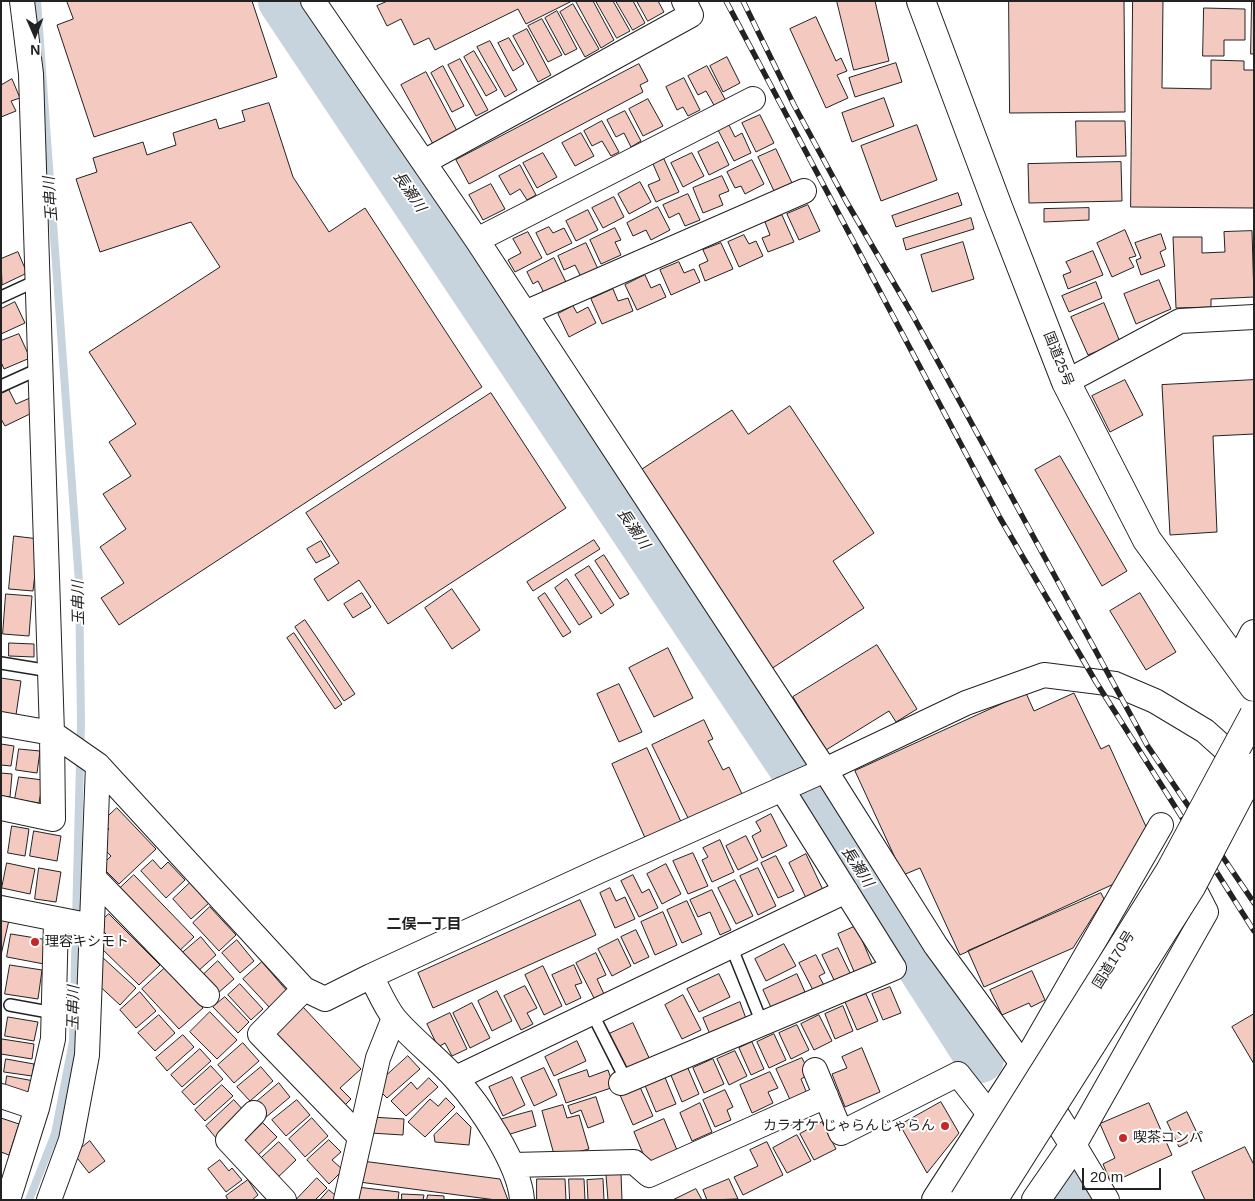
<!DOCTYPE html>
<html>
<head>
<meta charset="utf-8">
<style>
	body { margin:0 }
	#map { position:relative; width:1255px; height:1201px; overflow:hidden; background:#fff; font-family:Helvetica,sans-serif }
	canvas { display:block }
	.frame { position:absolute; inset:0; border:2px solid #222; pointer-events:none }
	.north { position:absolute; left:10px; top:10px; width:50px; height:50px; -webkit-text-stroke:4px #fff; paint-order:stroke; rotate:179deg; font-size:14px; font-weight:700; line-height:20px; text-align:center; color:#222 }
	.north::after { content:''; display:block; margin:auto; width:18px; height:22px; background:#222; clip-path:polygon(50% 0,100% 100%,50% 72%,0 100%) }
	.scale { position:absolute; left:1082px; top:1168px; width:79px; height:22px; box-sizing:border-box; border:2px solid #222; border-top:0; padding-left:6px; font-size:15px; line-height:18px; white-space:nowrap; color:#222; -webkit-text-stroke:4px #fff; paint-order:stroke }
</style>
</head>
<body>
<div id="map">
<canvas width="1255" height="1201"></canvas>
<div class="frame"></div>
<div class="north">N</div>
<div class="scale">20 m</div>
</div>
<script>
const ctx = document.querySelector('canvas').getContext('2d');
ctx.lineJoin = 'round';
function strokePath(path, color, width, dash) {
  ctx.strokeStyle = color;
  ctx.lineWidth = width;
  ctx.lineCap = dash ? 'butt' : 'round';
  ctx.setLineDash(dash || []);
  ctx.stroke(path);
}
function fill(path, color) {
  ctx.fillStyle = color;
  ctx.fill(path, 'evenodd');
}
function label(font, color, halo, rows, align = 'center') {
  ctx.font = font + ' Helvetica,"Noto Sans JP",sans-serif';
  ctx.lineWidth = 4;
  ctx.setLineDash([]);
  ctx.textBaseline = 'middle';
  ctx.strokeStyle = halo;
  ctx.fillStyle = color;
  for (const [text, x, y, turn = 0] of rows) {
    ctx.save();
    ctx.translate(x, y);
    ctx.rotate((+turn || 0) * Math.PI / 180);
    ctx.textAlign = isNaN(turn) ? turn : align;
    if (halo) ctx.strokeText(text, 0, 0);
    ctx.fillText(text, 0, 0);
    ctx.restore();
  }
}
const stream = new Path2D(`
	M29,1200L55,1134L73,1041L81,722L79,582L37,1`);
const river = new Path2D(`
	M282,1L815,801L980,1059
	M1068,1189L1075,1200`);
const building = new Path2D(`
	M67,1H252L277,77L94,137L57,25L73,19Z
	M388,1H572L526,24L518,9L435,50L429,38L414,45L401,19L387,26L377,6Z
	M578,1H593L614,40L601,48L576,2Z
	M596,1H613L630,31L617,38Z
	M616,1H633L645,23L633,30Z
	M637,1H658L664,12L648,21Z
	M837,1H875L889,61L854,70Z
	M1009,1H1124L1125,112L1010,113Z
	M1133,1H1163L1162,88L1211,89V60L1244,61V70H1254V208L1131,207Z
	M1252,1H1254V54H1251Z
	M573,4L599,49L585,57L560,12Z
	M1204,8L1245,9V40H1224V56H1203Z
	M557,11L577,49L565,55L545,18Z
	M816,17L836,61L841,58L847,71L837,75L848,98L826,108L790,29Z
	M542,19L562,55L548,62L528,26Z
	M527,29L551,75L538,82L513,36Z
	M509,38L524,64L513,71L498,43Z
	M490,41L517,90L505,97L477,47Z
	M474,51L497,90L486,96L464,57Z
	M727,57L740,83L723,92L710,66Z
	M460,59L488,110L476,116L448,65Z
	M896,63L902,82L855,97L849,78Z
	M639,64L648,81L640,85L643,92L469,184L456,160Z
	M443,66L464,106L452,112L431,73Z
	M707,66L726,101L715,107L706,91L698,95L688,76Z
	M426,72L457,131L433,144L401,85Z
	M684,78L700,110L688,116L683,107L677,110L666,87Z
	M12,79L20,98L11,101L16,111L1,117V82L2,84Z
	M884,98L894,126L852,142L842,113Z
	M648,99L663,126L643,136L629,109Z
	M269,103L293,177L329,232L365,208L482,387L119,625L101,598L124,583L100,547L126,529L103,494L131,476L109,442L136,424L89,352L220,267L191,222L100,252L76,179L97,172L93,158L143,142L147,155L176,145L173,133L216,119L219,129L245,121L242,111Z
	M625,111L641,141L631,147L624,133L616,137L607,120Z
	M760,115L774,143L756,152L742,123Z
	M602,121L619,152L611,156L602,141L592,146L584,131Z
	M1076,121H1125L1126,156L1077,157Z
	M729,125L735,137L742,133L751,153L734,161L718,130Z
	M917,125L937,180L881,201L861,146Z
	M581,133L594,156L575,166L562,143Z
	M718,142L729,165L709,175L698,152Z
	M776,149L792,183L774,191L758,157Z
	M543,153L557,177L537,188L523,163Z
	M692,153L704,176L683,187L671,163Z
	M664,159L679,192L656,202L648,185L660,180L653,164Z
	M752,160L764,184L745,194L741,186L735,188L727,172Z
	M1121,162L1122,201L1029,203L1028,164Z
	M520,165L536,195L527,200L520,189L510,195L499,176Z
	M722,176L729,191L719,195L723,205L703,213L693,188Z
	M640,182L651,202L629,214L618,194Z
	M491,184L505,209L483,220L469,195Z
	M958,193L962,205L896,227L892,216Z
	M688,194L700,220L685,226L679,213L669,218L663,205Z
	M614,197L624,217L603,228L592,208Z
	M808,205L820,231L799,240L787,214Z
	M658,207L670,230L651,240L646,230L633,236L627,223Z
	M1089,208V220L1044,222V209Z
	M588,210L598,230L576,241L566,221Z
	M782,215L794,242L768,252L762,238L770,235L765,222Z
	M971,218L974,229L906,250L903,239Z
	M549,227L553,233L564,228L572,243L547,255L536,233Z
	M615,228L621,240L615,242L621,255L601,264L590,240Z
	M1125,230L1136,256L1129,258L1134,267L1112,277L1097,243Z
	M1252,231L1254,297L1211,299V307L1176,308L1173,237H1202V253L1225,252L1224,232Z
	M528,232L542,258L515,272L508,260L521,253L513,239Z
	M1161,234L1166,249L1160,252L1165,266L1141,275L1136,260L1141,258L1135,243Z
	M744,235L749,244L756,241L763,256L739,267L728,242Z
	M963,242L974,279L932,292L921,255Z
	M586,243L598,269L581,277L575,265L564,270L558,256Z
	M721,243L733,269L705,281L699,265L708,261L703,250Z
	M1093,251L1103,275L1068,289L1063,275L1071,272L1066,262Z
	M18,252L27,273L2,285L1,259Z
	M554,258L566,282L544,293L538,281L533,284L527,272Z
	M679,262L684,273L694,269L700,282L671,295L660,270Z
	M645,275L651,288L660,284L666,297L637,310L625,285Z
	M1159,280L1171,309L1136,324L1124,294Z
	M1096,282L1102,298L1069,312L1062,296Z
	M613,289L618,301L628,298L633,311L602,324L591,299Z
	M15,302L25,323L1,334V309Z
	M1104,303L1120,342L1088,355L1071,317Z
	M573,306L577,313L588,307L596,323L569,337L558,314Z
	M19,334L30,358L4,369L1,362V341Z
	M1125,380L1143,415L1110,432L1092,396Z
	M1254,380V434L1213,436L1217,532L1170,535L1162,385Z
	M9,390L16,404L30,398L36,411L5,426L1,419V394Z
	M491,393L566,508L388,624L359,580L328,601L314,579L339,563L306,513Z
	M790,406L874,533L833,561L864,608L771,669L639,471L732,410L748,434Z
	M1060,456L1127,571L1102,586L1035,470Z
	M14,536L39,539L33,591L9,589Z
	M594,540L600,549L533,591L527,582Z
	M321,541L330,556L316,563L307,549Z
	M604,555L629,594L620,599L595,561Z
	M589,566L614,605L601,614L575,575Z
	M567,579L592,617L579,625L555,588Z
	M452,589L480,630L452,649L425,608Z
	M362,593L371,607L353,618L344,604Z
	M545,593L571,632L563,637L538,598Z
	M1140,593L1176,652L1146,670L1110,611Z
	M6,594L32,596L29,636L3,634Z
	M305,620L355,694L344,701L295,627Z
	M294,633L342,704L335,709L287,638Z
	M9,643L34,644V657L9,656Z
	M877,645L917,709L896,722L889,711L826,750L793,697Z
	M668,648L693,698L654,717L629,668Z
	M1,678L21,681L16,715L1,713Z
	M619,684L642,732L619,742L597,694Z
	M1026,693L1034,711L1074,693L1101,749L1109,745L1148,831L1118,882L960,955L920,868L903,875L855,771Z
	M704,720L713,739L708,741L723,770L729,767L742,794L689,820L652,745Z
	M1,744L14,746L11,766L1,765Z
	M647,748L682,824L646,840L612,764Z
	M19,749L40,751L37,773L16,770Z
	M1,773L12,774L10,797L1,796Z
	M19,777L43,780L39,803L15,799Z
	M117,808L156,849L119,884L101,866L111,856L103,848L108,843L102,836L109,829L102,822Z
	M771,814L787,846L762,858L752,836L761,831L756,822Z
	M12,826L29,829L25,856L8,853Z
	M34,831L61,836L57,861L30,856Z
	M746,836L758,860L738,870L726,846Z
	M720,840L734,872L712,882L702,860L708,857L703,848Z
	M693,853L708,886L688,894L673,861Z
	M806,854L824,892L807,900L789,863Z
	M776,856L794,891L778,898L761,863Z
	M153,860L161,869L168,862L185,880L166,898L141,871Z
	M7,863L35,869L30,894L2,888Z
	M666,864L681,894L662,904L647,874Z
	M39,868L61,872L56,902L35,899Z
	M758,868L776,906L758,915L740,876Z
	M134,875L194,937L176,954L116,892Z
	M633,875L642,893L649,889L658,908L639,917L621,881Z
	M735,880L753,916L736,924L718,888Z
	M190,883L209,903L191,919L173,899Z
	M610,888L616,901L625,897L635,919L615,928L600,893Z
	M712,890L731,930L720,935L710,912L698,917L690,900Z
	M1101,893L1104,899L1073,948L984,987L968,951Z
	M580,900L596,935L433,1008L418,973Z
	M687,901L702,934L682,943L667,910Z
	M210,907L236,935L219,951L193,923Z
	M663,912L677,945L655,955L641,922Z
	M109,914L160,965L139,985L98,945L108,936L97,925Z
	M1,919L9,920L1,955Z
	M856,926L874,968L856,976L838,934Z
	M636,930L649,957L634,964L621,937Z
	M11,934L48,940L44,964L7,957Z
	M201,937L216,955L197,972L181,954Z
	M618,939L631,966L612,976L598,949Z
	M237,940L254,961L240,973L222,953Z
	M784,944L796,966L766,981L755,959Z
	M838,948L851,975L835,982L822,955Z
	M596,953L606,975L597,979L604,994L594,998L576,963Z
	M816,955L825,973L819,976L825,987L814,992L799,963Z
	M101,956L136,988L120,1005L94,981Z
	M218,961L234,979L218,993L202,976Z
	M262,962L288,992L270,1008L243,979Z
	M10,965L42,970L38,999L5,994Z
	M574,965L582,983L575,985L581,998L566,1005L552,975Z
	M543,966L562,1006L544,1015L525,975Z
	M165,968L203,1008L179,1029L142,989Z
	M1032,971L1045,1000L1031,1007L1029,1003L1002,1015L990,990Z
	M719,974L730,997L699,1012L687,989Z
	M797,974L805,992L797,996L800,1002L774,1014L763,990Z
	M240,984L263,1009L251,1020L228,995Z
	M525,986L537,1008L527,1013L533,1024L521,1030L504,996Z
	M890,987L901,1013L883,1020L872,994Z
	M497,991L512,1021L492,1031L478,1001Z
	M140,992L156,1011L136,1028L120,1010Z
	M866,994L878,1021L857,1030L845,1002Z
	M683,995L701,1030L682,1039L665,1005Z
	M225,997L249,1022L238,1033L213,1007Z
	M740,1002L748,1024L712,1039L703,1018Z
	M472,1003L490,1038L470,1048L453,1013Z
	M843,1006L853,1031L835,1039L825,1014Z
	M303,1007L361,1069L340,1088L351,1099L340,1110L271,1037Z
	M210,1012L237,1040L217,1059L190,1032Z
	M450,1013L467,1049L452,1056L445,1043L438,1047L427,1024Z
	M1254,1014V1064L1232,1027Z
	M159,1015L175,1033L155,1051L138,1033Z
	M819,1015L832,1041L814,1050L801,1024Z
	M8,1017L38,1022L34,1041L5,1036Z
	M633,1023L651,1062L628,1073L609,1034Z
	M797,1025L809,1050L791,1059L779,1033Z
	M774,1034L786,1060L769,1068L757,1042Z
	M183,1035L194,1047L167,1071L156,1058Z
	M2,1039L34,1044L32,1059L1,1054Z
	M577,1041L586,1061L554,1076L545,1057Z
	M752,1042L764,1069L751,1075L739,1048Z
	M243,1043L259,1061L234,1083L218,1065Z
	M862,1048L880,1092L845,1107L832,1074L847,1068L842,1057Z
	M200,1049L211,1061L182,1087L171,1075Z
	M735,1051L747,1076L729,1085L717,1059Z
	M408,1056L420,1069L387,1098L375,1086Z
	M802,1058L810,1074L801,1079L808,1096L792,1104L776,1069Z
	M6,1059L34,1064L32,1076L4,1072Z
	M713,1059L724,1084L704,1093L693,1068Z
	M211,1066L223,1079L194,1105L182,1092Z
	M687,1066L699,1094L682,1102L670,1073Z
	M261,1067L273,1081L250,1101L237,1087Z
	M544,1068L557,1095L534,1106L521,1078Z
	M587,1070L589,1077L608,1070L614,1087L566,1103L558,1080Z
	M770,1072L778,1088L768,1092L773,1103L752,1113L740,1085Z
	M664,1075L676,1104L656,1112L644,1083Z
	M7,1076L34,1081L31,1095L5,1091Z
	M512,1077L525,1105L503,1116L489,1087Z
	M429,1078L438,1087L406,1116L391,1101L411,1082L417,1089Z
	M279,1083L290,1097L265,1118L254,1104Z
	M222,1085L233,1096L205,1121L195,1110Z
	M640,1087L653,1116L633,1125L620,1095Z
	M725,1090L733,1107L727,1110L731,1120L715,1127L703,1100Z
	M596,1097L604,1122L588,1128L581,1110L571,1114L568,1106Z
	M446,1098L455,1107L425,1137L408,1122L430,1099L438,1106Z
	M234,1100L245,1112L216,1138L206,1126Z
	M297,1100L310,1115L286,1136L272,1120Z
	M941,1102L959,1133L927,1173L900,1125Z
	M700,1103L712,1132L692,1141L680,1113Z
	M1149,1103L1172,1155L1111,1183L1103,1164L1115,1158L1100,1124Z
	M563,1105L567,1118L579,1115L589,1149L555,1158L542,1111Z
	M532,1111L536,1126L504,1136L499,1120Z
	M1187,1112L1199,1137L1179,1147L1167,1122Z
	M457,1113L471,1127L469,1145L435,1142L434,1135Z
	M371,1117L404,1119L403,1135L370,1133Z
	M1,1118L19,1124L9,1155L1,1152Z
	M312,1118L328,1136L305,1157L289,1139Z
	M664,1119L677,1150L647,1163L634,1132Z
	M822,1122L836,1149L814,1160L800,1134Z
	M263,1123L277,1137L255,1158L241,1144Z
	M797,1135L811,1161L787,1173L773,1148Z
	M329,1140L341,1152L332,1160L343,1170L329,1184L307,1160Z
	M90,1141L105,1161L89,1173L74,1154Z
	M279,1142L296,1160L274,1181L257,1162Z
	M767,1142L783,1175L743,1195L734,1177L758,1166L750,1150Z
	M1245,1147L1254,1165V1200H1205L1192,1172Z
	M220,1160L229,1171L232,1168L242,1180L226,1192L208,1169Z
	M362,1161L500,1179L508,1200H496L359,1182Z
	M621,1174L622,1200H608L606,1175Z
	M317,1178L327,1188L315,1200H296Z
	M537,1179H565L566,1200H537Z
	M569,1179H584L585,1200H570Z
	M603,1179L604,1200H588L587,1180Z
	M729,1179L738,1199L707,1200L703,1190Z
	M248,1180L258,1195L252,1200H228L226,1196Z
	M357,1187L399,1192L398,1200H355Z
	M696,1189L702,1200H673Z
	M329,1190L335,1195L334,1200H320Z
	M402,1194L424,1195L423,1200H402Z
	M428,1195L444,1196V1200H427Z`);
const lane = new Path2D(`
	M1,297L38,280
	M1,386L41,368
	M1,663L50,671
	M731,946L762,1023
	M10,1005L54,1013
	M592,1013L626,1080`);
const street = new Path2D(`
	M313,1L477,240L825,770L936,946L1023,1065L1161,825
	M424,162L691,15L684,1
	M477,240L753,99
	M525,313L804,191
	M1066,382L1180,321L1254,317
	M1,724L52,733L98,765L304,989L325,999L371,976L599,871L825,770L966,703L1044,675L1115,684L1155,701L1205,731L1245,767
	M1,808L53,819L52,733L31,74L22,1
	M94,878L207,995
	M1,908L92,926
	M371,976C378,989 385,1007 395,1019C413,1040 436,1057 455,1078C479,1104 520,1165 522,1200
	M304,989L260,1034L359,1136
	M815,1070L841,1133L958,1074L990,1115
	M456,1078L846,891
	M621,1083L894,968L782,789
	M1,1096L37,1108
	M254,1113L228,1140L284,1200
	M513,1165L634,1162L649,1175L826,1096
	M8,1200L37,1108L53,1039L56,920
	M49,1200L71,1140L87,1055L98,765
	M346,1200L378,1058L394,1018
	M1107,1200L1074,1145L1206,912L1185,871`);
const highway = new Path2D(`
	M921,1L998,207L1066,382L1147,540L1254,687
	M1238,665L1254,634
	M936,1200L1023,1065L1074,1145L1036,1200`);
const rail = new Path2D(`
	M726,1L1000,518L1096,682L1254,931
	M743,1L794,105L846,201L912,314L1147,745L1254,903`);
const highwayBridge = new Path2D(`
	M964,1200L1170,871L1254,715
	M993,1200L1191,887L1254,767`);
const markers = [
	[35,942,5,"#c62828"],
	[945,1126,5,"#c62828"],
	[1123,1138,5,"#c62828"]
];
const streetNames = [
	["国道25号",1058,359,68],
	["国道170号",1114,960,-58]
];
const poiNames = [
	["理容キシモト",45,942],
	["カラオケ じゃらんじゃらん",935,1126,"right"],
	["喫茶コンパ",1133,1138]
];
const waterNames = [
	["長瀬川",409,192,56],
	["玉串川",51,199,-94],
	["長瀬川",633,529,56],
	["玉串川",79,603,-91],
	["長瀬川",857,867,57],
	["玉串川",74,1008,-89]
];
const neighbourhoodNames = [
	["二俣一丁目",424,925]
];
strokePath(stream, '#c7d3dd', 8);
strokePath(river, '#c7d3dd', 48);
fill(building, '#f3c9c0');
strokePath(building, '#222', 1);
strokePath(lane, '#222', 14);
strokePath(street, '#222', 26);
strokePath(highway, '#222', 30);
strokePath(lane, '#fff', 11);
strokePath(street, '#fff', 24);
strokePath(highway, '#fff', 28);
strokePath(rail, '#222', 5.5);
strokePath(rail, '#fff', 4, [11]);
strokePath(highwayBridge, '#222', 30, []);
strokePath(highwayBridge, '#fff', 28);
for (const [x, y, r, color] of markers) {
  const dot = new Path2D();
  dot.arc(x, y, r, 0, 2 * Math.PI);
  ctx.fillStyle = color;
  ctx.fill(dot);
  strokePath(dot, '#fff', 2);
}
label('14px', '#222', '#fff', streetNames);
label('14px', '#222', '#fff', poiNames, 'left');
label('italic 15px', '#222', '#fff', waterNames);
label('bold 15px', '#222', '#fff', neighbourhoodNames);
</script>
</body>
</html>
